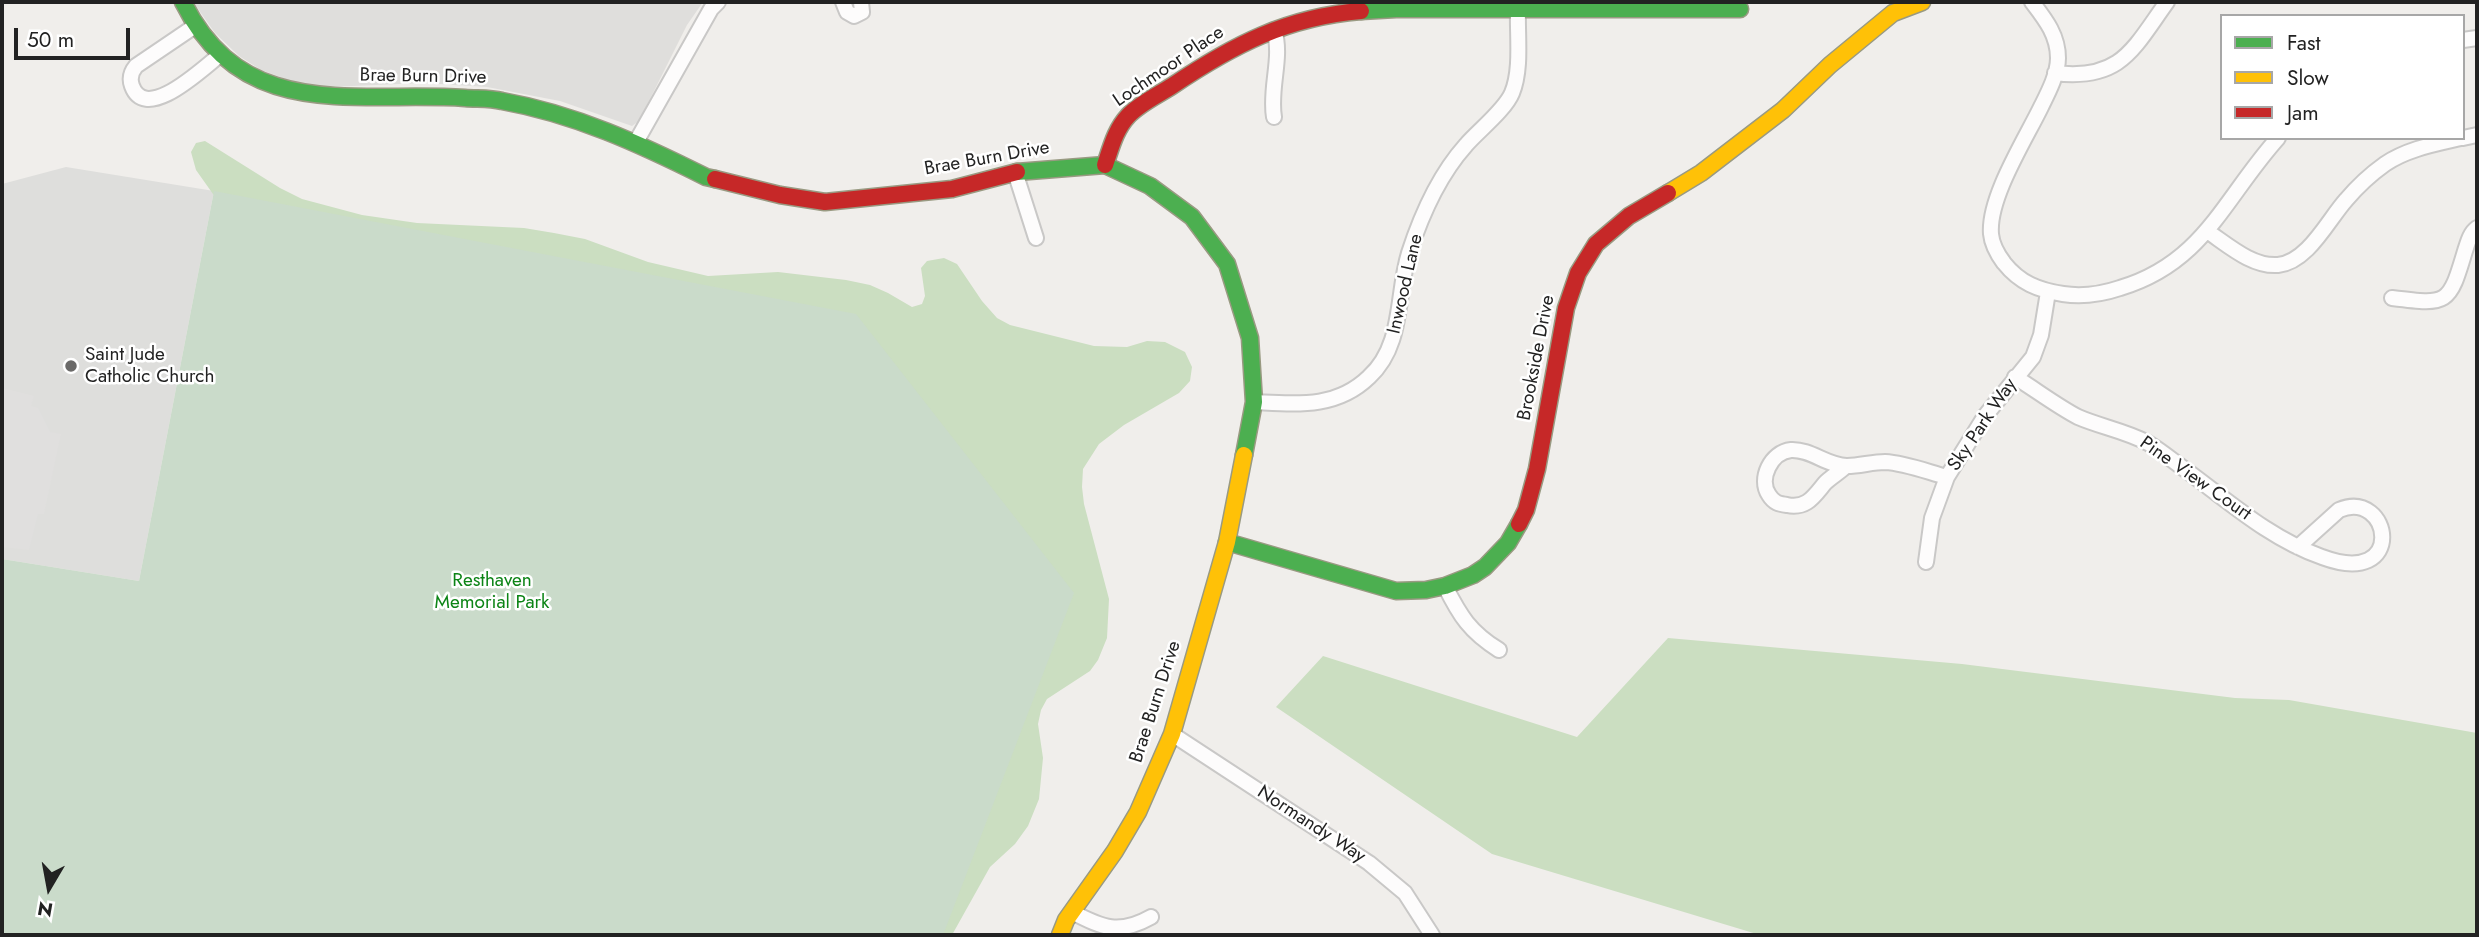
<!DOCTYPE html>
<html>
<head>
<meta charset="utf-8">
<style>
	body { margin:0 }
	#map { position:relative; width:2479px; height:937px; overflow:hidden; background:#f0eeeb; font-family:Jost,sans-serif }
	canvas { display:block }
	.frame { position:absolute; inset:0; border:4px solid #222; pointer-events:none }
	.legend { position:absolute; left:2220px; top:14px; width:245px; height:126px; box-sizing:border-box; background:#fff; border:2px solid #a7a7a7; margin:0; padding:9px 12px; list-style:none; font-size:21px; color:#222 }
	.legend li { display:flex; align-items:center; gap:14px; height:35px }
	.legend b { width:35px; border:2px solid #a7a7a7 }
	.north { position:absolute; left:14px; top:853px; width:70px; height:70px; -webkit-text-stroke:5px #fff; paint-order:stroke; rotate:190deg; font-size:19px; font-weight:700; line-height:28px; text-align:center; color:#222 }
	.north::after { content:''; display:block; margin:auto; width:24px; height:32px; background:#222; clip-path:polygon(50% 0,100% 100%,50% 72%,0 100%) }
	.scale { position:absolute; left:14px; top:28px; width:116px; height:32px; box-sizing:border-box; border:4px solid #222; border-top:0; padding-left:9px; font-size:21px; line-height:24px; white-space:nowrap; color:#222; -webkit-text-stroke:5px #fff; paint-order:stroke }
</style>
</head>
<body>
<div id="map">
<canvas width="2479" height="937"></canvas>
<div class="frame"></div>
<ul class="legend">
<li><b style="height:9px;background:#4caf50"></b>Fast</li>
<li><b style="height:9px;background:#ffc107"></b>Slow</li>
<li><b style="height:9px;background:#c62828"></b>Jam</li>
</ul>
<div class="north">N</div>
<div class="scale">50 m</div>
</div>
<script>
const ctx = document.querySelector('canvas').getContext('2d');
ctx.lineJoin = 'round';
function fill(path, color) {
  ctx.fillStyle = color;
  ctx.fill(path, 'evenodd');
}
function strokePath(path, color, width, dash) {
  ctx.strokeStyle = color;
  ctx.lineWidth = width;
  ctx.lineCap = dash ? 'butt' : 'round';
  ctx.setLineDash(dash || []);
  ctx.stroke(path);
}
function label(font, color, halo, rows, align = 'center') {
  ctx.font = font + ' Jost,sans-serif';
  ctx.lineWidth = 5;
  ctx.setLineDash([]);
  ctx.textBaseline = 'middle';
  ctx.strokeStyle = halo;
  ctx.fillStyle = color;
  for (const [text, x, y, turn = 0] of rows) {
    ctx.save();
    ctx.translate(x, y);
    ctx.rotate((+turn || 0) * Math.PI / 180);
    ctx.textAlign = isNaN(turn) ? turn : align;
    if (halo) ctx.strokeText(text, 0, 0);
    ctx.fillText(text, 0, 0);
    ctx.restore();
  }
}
const residential = new Path2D(`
	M193,2H703L687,25L639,121L632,126L560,101L487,87L423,83L329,87L296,83L261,70L239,56L215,33Z`);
const religious = new Path2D(`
	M66,167L214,191L139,581L2,559V184Z`);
const forest = new Path2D(`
	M205,141L280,188L302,199L362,215L417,223L524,228L554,233L585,239L648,262L708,276L778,272L846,280L870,285L888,293L912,307L922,304L925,296L921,268L927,261L944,258L957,264L982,301L997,318L1010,325L1094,346L1127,347L1147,341L1165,342L1185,352L1192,367L1190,381L1179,393L1124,425L1099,444L1083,469L1082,487L1084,504L1109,599L1107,638L1098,660L1090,671L1047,699L1041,710L1038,724L1043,758L1039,799L1028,826L1015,844L990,867L952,935H901L291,583L143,598L225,211L196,170L191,152L196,143Z
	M1668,638L1962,664L2235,698L2289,700L2477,733V935H1760L1492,854L1276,707L1323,656L1577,737Z`);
const cemetery = new Path2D(`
	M214,191L856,314L1074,593L943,935H2V559L139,581Z`);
const parking = new Path2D(`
	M2,388L34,396L31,406L38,408L50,432L61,434L44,514H38L29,550L2,547Z`);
const street = new Path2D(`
	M843,2L847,12L854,16L862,12L861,2
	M2032,2C2045,19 2058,35 2058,58C2058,74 2048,93 2041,107C2025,140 1988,198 1991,234C1992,245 1998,255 2004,263C2020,283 2038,290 2063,294C2082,297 2102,294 2120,288C2204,263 2224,198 2278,138
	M195,26L136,66C131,72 129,78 132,86C146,124 204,67 220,55
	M2463,40L2477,38
	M2055,73C2121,81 2133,49 2167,2
	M1274,117C1269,88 1283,57 1274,30
	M2463,138L2477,135
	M636,142L711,9L718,2
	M1015,172L1036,238
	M2207,231C2228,245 2252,267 2278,265C2308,262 2328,220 2346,200C2357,187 2371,174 2385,164C2407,149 2435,144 2461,138
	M2392,298C2448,305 2449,305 2465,251C2468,242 2470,233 2477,228
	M2015,377C2036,390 2057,406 2078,417C2101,427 2126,431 2148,443C2160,450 2172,460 2183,468C2227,500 2270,539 2322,557C2408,589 2391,488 2339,510L2298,547
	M1254,402C1296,404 1336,409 1369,377C1404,345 1396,295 1409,253C1421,216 1440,174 1466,145C1478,131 1505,110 1512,93C1522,69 1517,35 1518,9
	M1846,466C1840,472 1831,477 1825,483C1814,496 1807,509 1787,505C1779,504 1774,503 1769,495C1758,479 1771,452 1791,450C1811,449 1827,466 1847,466C1860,466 1872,462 1885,462C1905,463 1928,472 1947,477
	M1926,562L1932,518L1947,477L1985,416L2033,357L2041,335L2048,292
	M1445,586C1460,616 1470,632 1499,650
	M1172,734L1369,863L1405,893L1432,935
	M1072,912C1103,928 1119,935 1151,917`);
const fast = new Path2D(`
	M183,2C243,123 355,91 465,98C477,99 490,98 502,101C575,114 640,144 706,177L715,179
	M1361,11L1396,9H1740
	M1017,172L1105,165L1150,186L1192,217L1227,264L1250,338L1254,402L1244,455
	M1227,542L1396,591L1426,590L1445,586L1473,575L1485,567L1508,543L1519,524`);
const slow = new Path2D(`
	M1668,193L1701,173L1783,110L1830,65L1893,13L1922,2
	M1060,935L1066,920L1115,851L1138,812L1172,734L1227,542L1244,455`);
const jam = new Path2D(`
	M1105,165C1111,148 1115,130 1128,116C1139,104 1158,95 1172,86C1233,45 1287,17 1361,11
	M715,179L780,195L825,202L952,189L1017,172
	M1519,524L1526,510L1537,469L1566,308L1578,273L1596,244L1629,216L1668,193`);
const markers = [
	[71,366,7,"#6a6968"]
];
const streetNames = [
	["Lochmoor Place",1169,67,-34],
	["Brae Burn Drive",423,77,1],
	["Brae Burn Drive",987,159,-10],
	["Inwood Lane",1406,284,-77],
	["Brookside Drive",1537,358,-79],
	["Sky Park Way",1983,425,-56],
	["Pine View Court",2195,479,35],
	["Brae Burn Drive",1156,702,-72],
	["Normandy Way",1311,825,33]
];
const poiNames = [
	["Saint Jude",85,355],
	["Catholic Church",85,377]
];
const parkNames = [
	["Resthaven",492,581],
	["Memorial Park",492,603]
];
fill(residential, '#dfdedc');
fill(religious, '#dededc');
fill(forest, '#cbdec1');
fill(cemetery, '#cadbca');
fill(parking, '#e0dfde');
strokePath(street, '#c9c8c7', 18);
strokePath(fast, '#999a82', 19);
strokePath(slow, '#999a82', 19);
strokePath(jam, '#999a82', 19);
strokePath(street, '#fdfcfc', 14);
strokePath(fast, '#4caf50', 16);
strokePath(slow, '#ffc107', 16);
strokePath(jam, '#c62828', 16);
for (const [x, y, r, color] of markers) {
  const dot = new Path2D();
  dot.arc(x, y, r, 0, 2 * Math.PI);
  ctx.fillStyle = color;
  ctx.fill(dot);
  strokePath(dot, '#fff', 2.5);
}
label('19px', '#222', '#fff', streetNames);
label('19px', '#222', '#fff', poiNames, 'left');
label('19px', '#0c8416', '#fff', parkNames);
</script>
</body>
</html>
